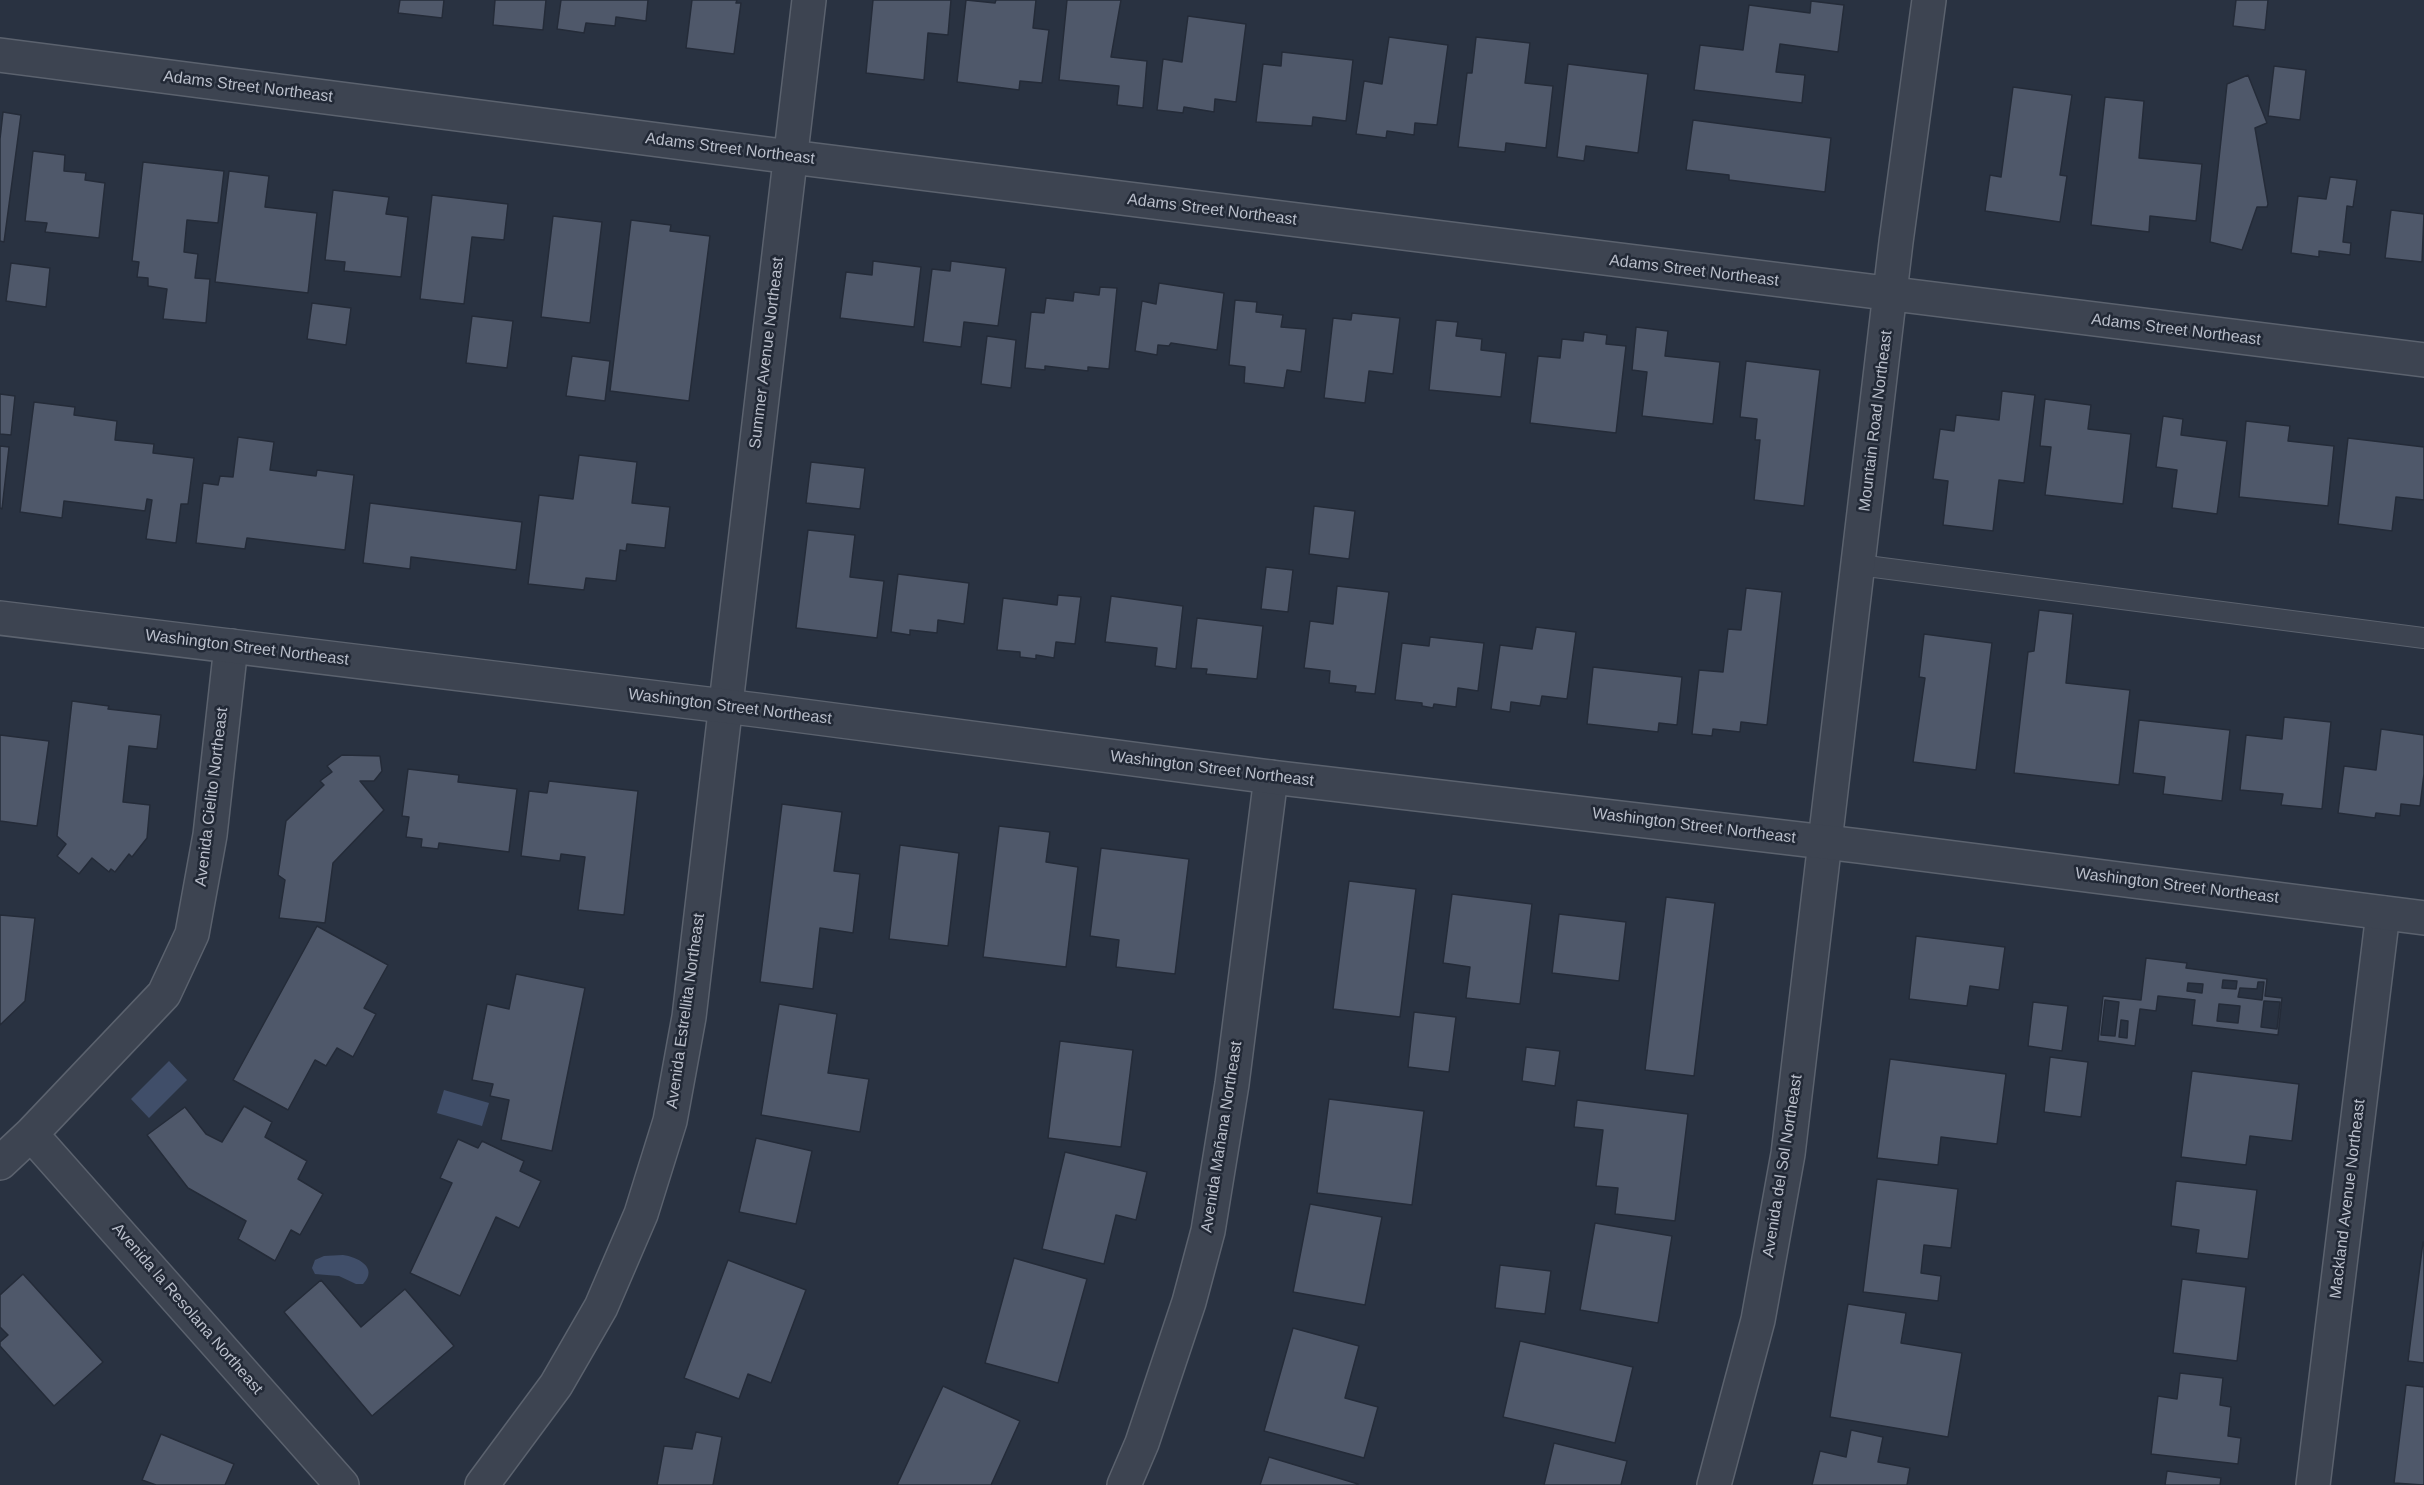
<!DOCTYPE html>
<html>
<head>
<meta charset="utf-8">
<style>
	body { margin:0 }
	canvas { display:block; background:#293241 }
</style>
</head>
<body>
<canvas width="2424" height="1485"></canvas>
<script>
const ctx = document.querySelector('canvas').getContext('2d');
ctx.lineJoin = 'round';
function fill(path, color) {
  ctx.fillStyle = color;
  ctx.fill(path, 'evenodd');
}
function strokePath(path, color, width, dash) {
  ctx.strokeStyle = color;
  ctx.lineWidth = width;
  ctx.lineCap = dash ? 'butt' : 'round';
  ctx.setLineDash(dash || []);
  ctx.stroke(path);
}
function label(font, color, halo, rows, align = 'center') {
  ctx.font = font + ' Helvetica,sans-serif';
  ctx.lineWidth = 5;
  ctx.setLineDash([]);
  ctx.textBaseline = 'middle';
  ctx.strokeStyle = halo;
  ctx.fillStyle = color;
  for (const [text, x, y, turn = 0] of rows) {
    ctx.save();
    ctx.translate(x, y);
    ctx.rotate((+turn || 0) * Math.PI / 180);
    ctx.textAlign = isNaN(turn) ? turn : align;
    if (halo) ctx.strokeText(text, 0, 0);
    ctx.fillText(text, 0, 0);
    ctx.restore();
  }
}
const water = new Path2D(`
	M169,1061L187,1080L149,1118L131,1099Z
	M444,1090L489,1103L482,1126L437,1113Z
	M343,1255C357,1257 379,1267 363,1284H356L339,1276L315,1274L312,1268L315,1260L324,1256Z`);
const building = new Path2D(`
	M400,0H444L442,18L398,13Z
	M495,0H546L543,30L493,25Z
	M561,0H648L646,21L616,17L615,26L586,23L584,33L557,29Z
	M692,0H737L736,3H741L734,54L686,48Z
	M873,0H951L948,35L928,33L924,80L866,73Z
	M966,0L995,3L996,0H1036L1033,28L1049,30L1042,83L1020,81L1019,90L957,82Z
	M1067,0H1121L1111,57L1147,61L1143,108L1117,105L1119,86L1059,80Z
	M2236,0H2268L2265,30L2233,26Z
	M1811,1L1844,5L1838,52L1780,44L1776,72L1805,75L1802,103L1694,90L1700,45L1743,50L1749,5L1810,13Z
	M1188,16L1246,24L1236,102L1215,99L1214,112L1184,107L1183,113L1157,110L1163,59L1182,62Z
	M1389,37L1448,45L1437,125L1415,123L1414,135L1387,131L1386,138L1356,134L1364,81L1382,84Z
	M1476,37L1530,43L1525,83L1553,86L1546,148L1506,143L1505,152L1458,147L1467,73H1472Z
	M1282,52L1353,60L1346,121L1313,117L1312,126L1256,122L1263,64L1281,66Z
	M1568,64L1648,74L1638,153L1586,146L1584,161L1557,157Z
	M2274,66L2306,70L2300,120L2268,116Z
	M2248,75L2267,123L2255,128L2268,204L2267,207H2257L2242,250L2210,242L2227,84Z
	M2013,87L2072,95L2060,175L2067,176L2060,222L1985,211L1990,175L2001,177Z
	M2105,97L2144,101L2139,158L2202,164L2196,221L2150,216L2149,232L2091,225Z
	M3,112L21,115L4,242L0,241V139Z
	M1693,120L1831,138L1825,192L1729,180V175L1686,170Z
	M33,151L65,155L64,171L86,173L85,180L105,183L99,238L45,232L47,223L25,221Z
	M143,162L224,171L218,223L187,220L184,252L198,254L195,278L210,279L206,323L163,319L167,289L148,286V278L137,277L139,262L132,261Z
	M229,171L269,176L265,207L317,213L308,293L215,282Z
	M2330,177L2357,180L2353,207L2347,206L2343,242L2351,243L2350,255L2319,251V257L2291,253L2298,196L2326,199Z
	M333,190L389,197L386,214L408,217L401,277L344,271L345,262L325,260Z
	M432,195L508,204L504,240L472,237L464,304L420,299Z
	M2391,210L2424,214L2422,262L2385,258Z
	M553,216L602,222L590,323L541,317Z
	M631,220L671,225L670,231L710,236L689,401L610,391Z
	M873,261L921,267L914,327L840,318L846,272L872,275Z
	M951,261L1006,268L998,326L964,322L961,347L923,342L932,269L950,271Z
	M11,263L50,268L46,307L6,301Z
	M1159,283L1224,293L1217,350L1171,343L1169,346L1158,345L1157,355L1135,351L1142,301L1156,304Z
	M1100,287L1117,288L1109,369L1088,367V371L1045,366V370L1025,368L1031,312L1044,313L1046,298L1073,301L1074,292L1099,295Z
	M1235,300L1257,302L1256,312L1283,315L1281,327L1306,329L1301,372L1287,370L1284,388L1244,383L1245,367L1229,365Z
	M312,303L351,308L346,345L307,339Z
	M1352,313L1400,318L1393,374L1369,371L1365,403L1324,398L1333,318L1351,320Z
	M472,316L513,321L507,368L466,363Z
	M1436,320L1458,322L1456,336L1482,339L1481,350L1506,353L1501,397L1429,390Z
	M1636,327L1668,331L1665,356L1720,362L1713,424L1642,416L1647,372L1632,370Z
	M1584,332L1607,335L1606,344L1626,346L1616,433L1530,423L1538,356L1560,358L1562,339L1583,341Z
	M987,336L1016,340L1011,388L981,384Z
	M572,356L610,361L605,401L566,396Z
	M1746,361L1820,370L1804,506L1754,500L1760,440H1755L1757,419L1740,417Z
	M2002,391L2035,395L2024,483L1999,480L1993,531L1943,525L1948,481L1933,479L1940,429L1954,431L1956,415L1999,420Z
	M0,394L15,396L11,435L0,434Z
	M2045,399L2091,405L2088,429L2131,434L2123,504L2045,495L2051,447L2040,446Z
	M34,402L75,407L74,415L117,421L115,440L154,444L153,453L194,458L188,504H181L176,543L146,539L152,500L147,499L145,511L64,501L62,518L20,512Z
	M2163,416L2183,419L2181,435L2227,441L2217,514L2172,508L2177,470L2156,467Z
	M2246,421L2290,426L2288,441L2334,446L2328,506L2239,497Z
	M238,437L274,442L270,470L316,476L317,470L354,475L345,550L247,538L245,549L196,543L203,483L218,485L220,476L233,477Z
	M2348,438L2424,447V500L2396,497L2392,531L2338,524Z
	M0,446L9,447L2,509L0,508Z
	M579,455L637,462L632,503L670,507L665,548L627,544L626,551L620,550L616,581L586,578L584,590L528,584L539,495L573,499Z
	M811,462L865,468L860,509L806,503Z
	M370,503L522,522L516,570L411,557L410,569L363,563Z
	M1314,506L1355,511L1349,559L1309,554Z
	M808,530L855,535L850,577L884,581L877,638L796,628Z
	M1266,567L1293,570L1288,612L1261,609Z
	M898,574L969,583L964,624L938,620L937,633L910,630V635L891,632Z
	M1337,586L1389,592L1375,694L1355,692L1356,686L1329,683L1330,671L1304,668L1310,621L1333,624Z
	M1746,588L1782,592L1767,725L1741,722L1740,732L1713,729L1712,736L1692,734L1699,670L1723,672L1728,629L1741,630Z
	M1058,595L1081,597L1075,644L1056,642L1054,658L1036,655V659L1020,657V652L997,650L1003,598L1057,605Z
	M1111,596L1183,606L1176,669L1155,666L1157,648L1105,642Z
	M2039,610L2073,614L2066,683L2130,690L2119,785L2014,773L2028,652L2034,651Z
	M1197,618L1263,626L1257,679L1206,674L1207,669L1191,668Z
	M1536,627L1576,632L1567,699L1542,696L1540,706L1511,702L1510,712L1491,709L1500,645L1532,649Z
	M1924,634L1992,643L1976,770L1913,762L1925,678L1919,677Z
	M1430,637L1484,643L1478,691L1458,688L1456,707L1434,704L1433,708L1422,706V703L1395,700L1402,643L1429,646Z
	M1593,667L1682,677L1677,725L1659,723L1658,732L1587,724Z
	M72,701L109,706L108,709L161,715L157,749L129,746L123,802L150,805L147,838L132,857L129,854L115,872L111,869L109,872L92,858L79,874L57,856L66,844L57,836Z
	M2284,717L2331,722L2322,809L2281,805L2283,794L2240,790L2246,735L2282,739Z
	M2139,720L2230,730L2222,801L2163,794L2165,777L2133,773Z
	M2381,729L2424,735V774L2420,806L2401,804L2400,816L2376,813L2375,818L2338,813L2344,766L2376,770Z
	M0,735L49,741L37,826L0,821Z
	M342,755L380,756L382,771L374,781H360L384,810L333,863L325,923L279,918L285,880L278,875L286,821L324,785L320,781L332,772L327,766Z
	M408,769L459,775L458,782L517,789L509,852L439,843L438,849L421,847L422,839L406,837L409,817L402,816Z
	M549,781L638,791L624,915L578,910L585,857L561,854L560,861L521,856L529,791L547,793Z
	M782,804L842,812L834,871L860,874L853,933L820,928L813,989L760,982Z
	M999,826L1050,832L1046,862L1078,867L1066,967L983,957Z
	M900,845L959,853L948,946L889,939Z
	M1101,848L1189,859L1175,974L1116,967L1119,940L1090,936Z
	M1349,881L1416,889L1400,1017L1333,1009Z
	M1452,894L1532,904L1520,1004L1466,998L1470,967L1443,963Z
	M1666,897L1715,903L1694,1076L1645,1070Z
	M1559,914L1626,922L1619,981L1552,973Z
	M0,915L35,918L25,1001L0,1025Z
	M317,926L388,965L364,1008L376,1014L353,1057L337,1048L326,1066L315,1060L288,1110L233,1080Z
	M1916,936L2005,947L1999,990L1970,986L1967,1006L1909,999Z
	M2146,958L2187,963L2186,968L2267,979L2265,996L2282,998L2278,1035L2192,1025L2195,1000L2158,996L2156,1011L2140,1009L2135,1046L2098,1041L2103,996L2141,1000ZM2223,980L2237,981L2236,989L2222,988ZM2258,982H2264L2262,1000L2238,997L2240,988L2257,989ZM2188,983L2203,984L2202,993L2187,991ZM2105,1000L2119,1002L2115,1036L2101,1035ZM2264,1001L2280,1002L2277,1029L2261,1027ZM2219,1004L2240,1006L2238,1023L2217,1021ZM2121,1020L2128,1021L2127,1038L2119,1037Z
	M516,974L585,988L552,1151L501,1140L509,1100L490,1096L493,1084L472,1080L487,1004L509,1009Z
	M2033,1002L2068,1006L2062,1051L2028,1046Z
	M779,1004L837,1014L828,1073L869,1079L860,1132L761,1115Z
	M1414,1012L1456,1017L1449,1072L1408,1067Z
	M1060,1041L1133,1050L1121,1147L1048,1138Z
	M1526,1047L1560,1051L1555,1086L1522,1081Z
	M2050,1057L2088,1062L2081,1117L2044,1112Z
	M1890,1059L2006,1074L1997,1144L1941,1137L1938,1165L1877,1158Z
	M2192,1071L2299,1084L2292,1141L2250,1136L2246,1165L2181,1157Z
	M1329,1099L1424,1111L1412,1205L1317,1193Z
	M1577,1100L1688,1114L1675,1221L1615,1214L1618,1188L1596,1186L1603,1130L1574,1127Z
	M244,1106L272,1122L265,1137L307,1161L298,1179L323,1194L300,1235L291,1230L275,1261L238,1239L246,1221L188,1188L147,1135L185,1107L206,1134L222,1142Z
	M756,1138L812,1151L796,1224L739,1212Z
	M458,1139L478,1148L482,1141L524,1161L520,1171L541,1181L519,1228L496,1217L460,1296L410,1273L452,1183L440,1178Z
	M1065,1152L1147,1172L1136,1220L1116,1215L1104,1264L1042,1249Z
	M1877,1179L1958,1189L1951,1248L1924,1245L1921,1273L1941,1276L1938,1301L1863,1292Z
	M2176,1181L2257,1190L2248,1259L2196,1253L2199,1230L2171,1226Z
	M1310,1204L1382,1217L1365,1305L1293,1292Z
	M1595,1223L1672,1236L1658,1323L1580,1310Z
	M2423,1242H2424V1363L2408,1361Z
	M1014,1258L1087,1279L1058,1383L985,1363Z
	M728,1260L806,1290L771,1383L748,1374L739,1399L684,1378Z
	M1500,1265L1551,1271L1545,1314L1495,1308Z
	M23,1274L103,1362L54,1406L0,1346V1342L8,1335L0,1327V1295Z
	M2182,1279L2246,1287L2237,1361L2173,1353Z
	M321,1280L361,1327L405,1289L454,1346L372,1416L284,1312Z
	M1848,1304L1906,1313L1901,1343L1962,1353L1948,1437L1830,1417Z
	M1293,1328L1359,1346L1345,1398L1378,1407L1364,1458L1264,1431Z
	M1520,1341L1633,1367L1615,1443L1503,1417Z
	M2180,1373L2223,1378L2220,1405L2231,1407L2228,1436L2241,1438L2238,1464L2151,1454L2158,1396L2177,1399Z
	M2406,1385L2424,1387V1485L2394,1483Z
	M943,1386L1020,1421L991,1485H897Z
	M1851,1430L1883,1437L1878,1462L1910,1468L1907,1485H1812L1820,1451L1846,1457Z
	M696,1432L722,1437L713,1485H657L664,1446L692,1449Z
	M161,1434L234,1464L225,1485H156L142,1480Z
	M1554,1443L1627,1461L1621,1485H1544Z
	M1269,1457L1358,1484V1485H1260Z
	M2167,1471L2221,1478L2220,1485H2165Z`);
const service = new Path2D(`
	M1859,565L2424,638`);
const minor = new Path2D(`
	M0,55L791,157L2424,360
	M31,1134L342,1485
	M0,1163L31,1134L164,994L192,934L210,835L231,646
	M482,1485L556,1385L601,1307L641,1214L670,1121L689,1017L809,0
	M1124,1485L1142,1443L1189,1302L1208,1231L1232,1084L1271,777
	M1714,1485L1758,1320L1788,1154L1896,242L1929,0
	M2313,1485L2383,913`);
const tertiary = new Path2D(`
	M0,618L757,710L1271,777L1859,846L2424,918`);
const streetNames = [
	["Adams Street Northeast",248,87,7],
	["Adams Street Northeast",730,149,7],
	["Adams Street Northeast",1212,210,7],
	["Adams Street Northeast",1694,271,7],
	["Adams Street Northeast",2176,330,7],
	["Summer Avenue Northeast",767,353,-83],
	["Mountain Road Northeast",1876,421,-83],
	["Washington Street Northeast",247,648,7],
	["Washington Street Northeast",730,707,7],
	["Washington Street Northeast",1212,769,7],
	["Avenida Cielito Northeast",212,797,-83],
	["Washington Street Northeast",1694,826,7],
	["Washington Street Northeast",2177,886,7],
	["Avenida Estrellita Northeast",686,1011,-82],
	["Avenida Mañana Northeast",1222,1137,-81],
	["Avenida del Sol Northeast",1783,1166,-81],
	["Mackland Avenue Northeast",2348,1199,-83],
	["Avenida la Resolana Northeast",187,1309,49]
];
fill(water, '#404e69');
fill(building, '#4f586a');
strokePath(building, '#242b38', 1.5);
strokePath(service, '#5b626e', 22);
strokePath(minor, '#5b626e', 36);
strokePath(tertiary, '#5b626e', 36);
strokePath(service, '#3d4451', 20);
strokePath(minor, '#3d4451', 33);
strokePath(tertiary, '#3d4451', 33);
label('16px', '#babfcb', '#222936', streetNames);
</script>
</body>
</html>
